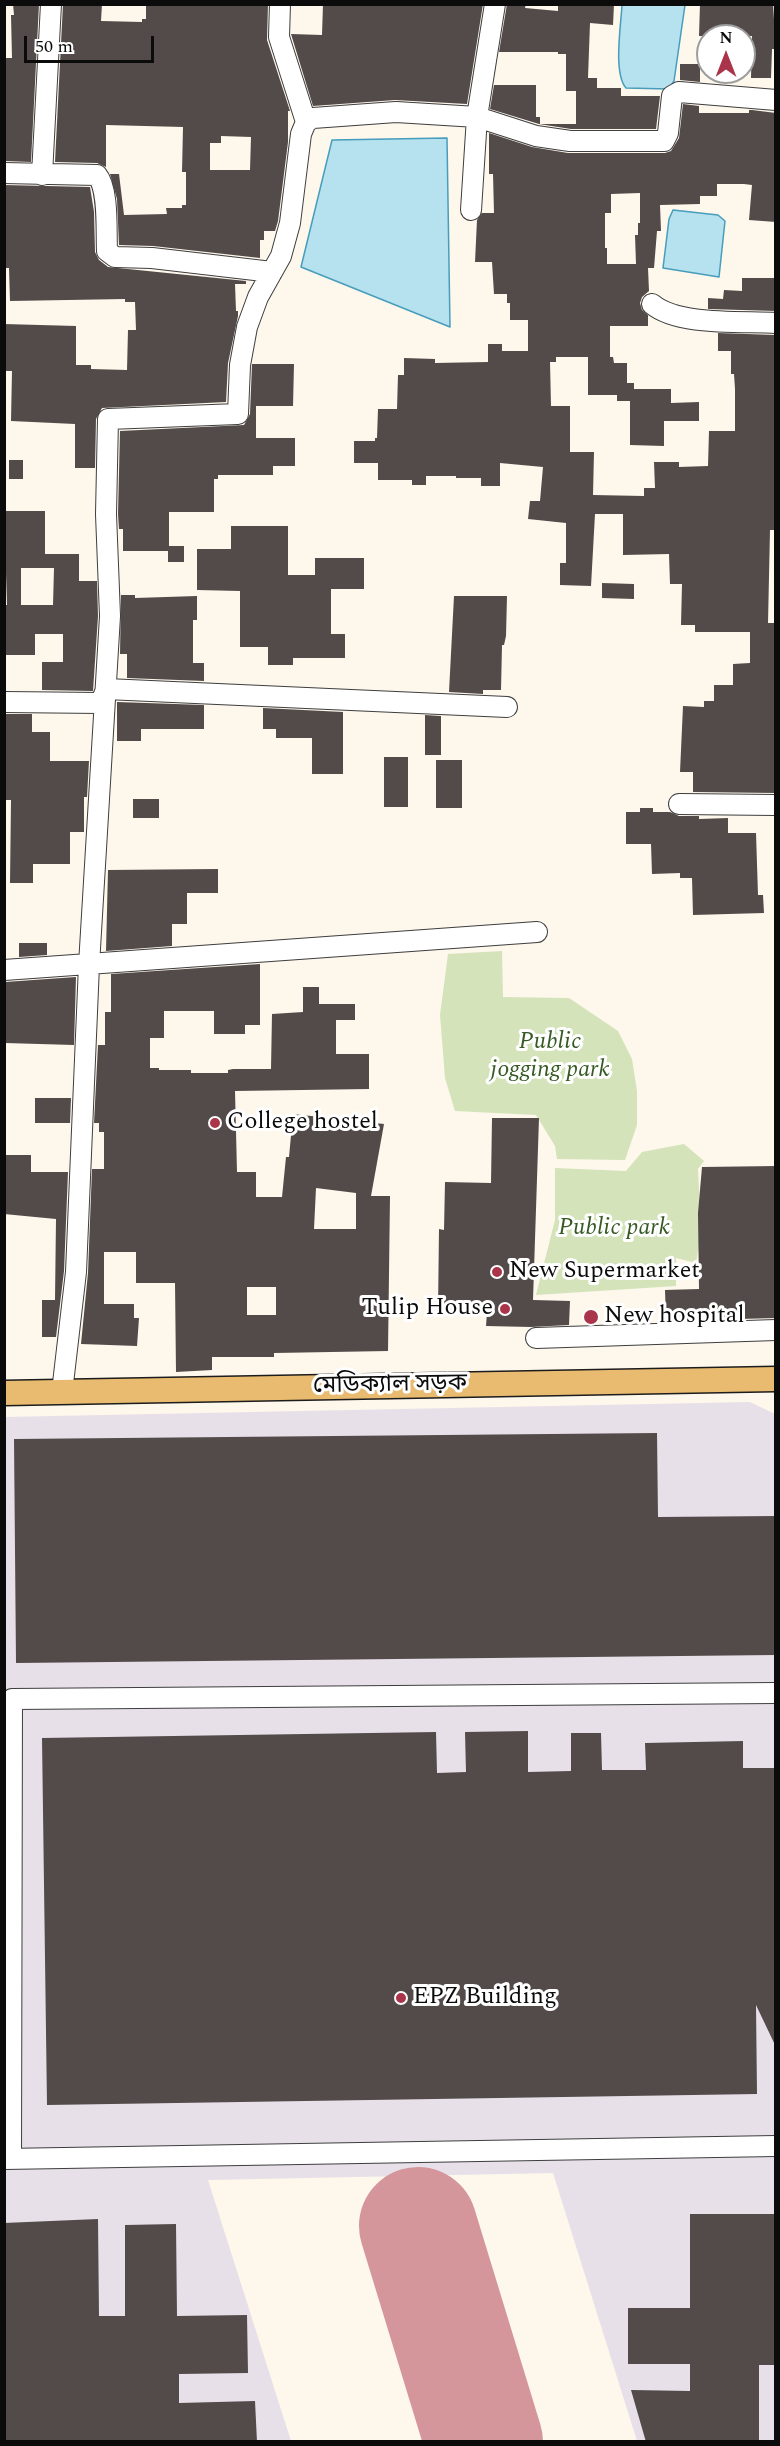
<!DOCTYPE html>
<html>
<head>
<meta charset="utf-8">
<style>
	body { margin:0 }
	#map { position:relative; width:780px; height:2446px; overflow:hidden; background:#fdf7ec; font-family:Spectral,serif }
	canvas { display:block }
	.frame { position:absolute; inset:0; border:6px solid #0b0b0b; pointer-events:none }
	.north { position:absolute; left:696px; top:24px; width:60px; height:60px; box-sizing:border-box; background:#fff; border:2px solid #9d9d9d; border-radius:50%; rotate:0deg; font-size:16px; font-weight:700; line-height:24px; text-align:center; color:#0b0b0b }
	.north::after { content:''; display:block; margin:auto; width:21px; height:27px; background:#aa354a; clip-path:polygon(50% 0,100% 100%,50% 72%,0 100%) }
	.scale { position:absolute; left:24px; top:36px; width:130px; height:27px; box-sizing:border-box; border:3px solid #0b0b0b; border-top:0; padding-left:8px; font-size:18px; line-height:21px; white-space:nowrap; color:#0b0b0b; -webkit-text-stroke:4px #fff; paint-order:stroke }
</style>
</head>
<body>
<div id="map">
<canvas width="780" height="2446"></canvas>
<div class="frame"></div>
<div class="north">N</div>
<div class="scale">50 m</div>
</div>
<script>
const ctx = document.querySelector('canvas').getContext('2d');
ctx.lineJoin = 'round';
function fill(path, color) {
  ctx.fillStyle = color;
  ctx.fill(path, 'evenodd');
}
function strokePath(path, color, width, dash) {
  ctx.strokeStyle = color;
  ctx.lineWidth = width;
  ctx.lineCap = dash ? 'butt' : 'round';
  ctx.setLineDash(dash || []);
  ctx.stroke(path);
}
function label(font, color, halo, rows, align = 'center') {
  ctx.font = font + ' Spectral,"Noto Sans Bengali",serif';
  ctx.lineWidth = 6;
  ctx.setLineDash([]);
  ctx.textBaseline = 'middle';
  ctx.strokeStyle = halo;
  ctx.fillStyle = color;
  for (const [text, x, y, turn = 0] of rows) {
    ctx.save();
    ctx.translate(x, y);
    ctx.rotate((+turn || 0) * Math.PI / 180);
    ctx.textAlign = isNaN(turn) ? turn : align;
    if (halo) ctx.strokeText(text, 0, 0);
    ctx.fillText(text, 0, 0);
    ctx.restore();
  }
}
const industrial = new Path2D(`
	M750,1402L775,1414V2441H637L553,2173L208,2180L291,2441H5L4,1417Z`);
const green = new Path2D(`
	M502,951L503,997L569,998L618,1031L632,1059L637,1091V1125L625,1160L557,1159L555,1146L536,1115L455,1111L445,1078L440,1015L448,954Z
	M684,1144L704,1161L698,1169L701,1232L696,1263L676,1258V1286L536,1295L555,1220V1168L626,1171L642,1152Z`);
const water = new Path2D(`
	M622,5H685L674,81L669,89L626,88C613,73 621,25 622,5Z
	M447,138L450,327L301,267L332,140Z
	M673,210L718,215L725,221L719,277L663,268L669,219Z`);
const runway = new Path2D(`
	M418,2226L484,2442`);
const building = new Path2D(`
	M13,4H39L31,162L4,161V58H12L11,15H14Z
	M63,4H102L101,21L142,22V19H146V4H268L267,40L290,111H288V142L278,221L275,231H264V240H260V258L153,246L119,245L117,199L110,174H119L124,215L167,214L166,208H182V205H186V172H182L183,127L106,125V167L97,163L55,162ZM221,136L251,137L250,170H210V143H221Z
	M323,4H483L467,104L395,100L313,106L291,34L322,35Z
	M507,4H526L525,8L558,11V4H614L613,25L590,23L588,78H597V88H621V96H660L656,129H571L539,124L490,109L494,85H536V117H540V124H576V91H566V54H558V52H499Z
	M700,4H773L776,49H772L771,78H751L752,36H699Z
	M680,64H700V82L680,80Z
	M683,104L699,106V113H749V110H752L776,113V222L749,220L752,185L744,184H717V196H700V204L660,205L661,231H657L654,268H648L649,291L642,297L640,303L642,310L648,315V326H610V357H613L614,363H627V383H634V389H671V403L699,402V421H664V446L630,445V401H617V395H588V357H556V362H550L551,406H570V452H594L593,495L644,496V488H655L654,462H679V467L708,466L709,431H735V389L734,374H731V351H718V333L776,335V530H770L768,623H776V793L693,792V772H680L683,706L704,707V701H714V685H733V664L750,663V632H695V625H681L682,584H670L669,554L623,555V514H595L591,586L560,585V563H566V523L528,519L530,501H540L543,467L500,463V486H481V478H456V476H426V485H412V480H378V463H354V441H375V438H377L378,409H397L398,375H404V358L435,359V363L488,362V344H502V351H528V320H510V303H507V294H494L492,262H475L477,220L482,213H494L493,174H489V133L532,147L568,153H665L671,151L679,138ZM640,193V223H638V235H635L636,264H607V248H605V213H611V194Z
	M4,185L90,187L94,212L95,252L99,260L108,267L246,281V284H235L236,311H238V316L228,363L226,402L102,408L96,419L95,468H75V424L11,421L12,371H4V324L76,326V365H91V369L127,370L128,330H136L135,302H125V299L10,301L9,268H4Z
	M742,278H776V311L708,309V298L723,299L724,290L742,291Z
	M252,364H294L293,406H256V438H295V466H273V475H218V479H214V512H169V546H184V562H168V551H123V529H119L118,514L120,431L244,425L250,414Z
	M9,460H23V479H9Z
	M4,511H45V554H79V581H97L98,616L93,691L42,690V662H63V634H35V655H4V605H7ZM21,568H54L53,605H21Z
	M231,526H288V575H315V558H364V589H331V634H345V658H293V665H268V647H240V591L197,590V549H231Z
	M602,583L634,584V599L602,598Z
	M121,595H135V598L197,596V620H193V663H204V681L127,678V654H120Z
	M454,596H507L506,636L504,645H502L501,690H483V694L449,692Z
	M117,702L204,705V729H141V741H117Z
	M263,708L343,712V774H312V738H276V729H263Z
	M4,714H32V732H50V761H89L87,797H84V832H70V864H33V883H10L11,800H4Z
	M425,715L441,716V755H425Z
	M384,757H408V807H384Z
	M436,760H462V808H436Z
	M133,799H159V818H133Z
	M640,808H653V812H670L679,816H699V819L728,818V833H756L758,895H763L764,913L693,915L692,878H680V873L652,874L651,844H626V812H640Z
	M218,869V893H187V924H172V946L106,951L108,870Z
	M19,943H47V955L19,957Z
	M260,964V1025H245V1034H214V1011H164V1038H150V1068H159V1070H191V1073H228V1070L233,1069H271L272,1014L303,1012V987H319V1004H355V1020H336V1054H369V1089L235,1091L237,1172H256V1197H282L286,1157H289L293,1114L384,1124L371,1196H390L388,1351L274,1353V1357H212V1370L176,1372L175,1283H136V1252H104V1304H134V1318H139L137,1346L81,1344L88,1273L92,1169H104V1132H99V1123H94L98,1045H105V1012H111V974ZM316,1188L356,1193V1229H314ZM247,1287H276V1315H247Z
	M76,977L74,1045L5,1043V982Z
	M35,1098H71L70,1123H35Z
	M492,1118H539L533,1300L570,1301L569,1325L531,1327L486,1326L487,1312L438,1311L439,1229L444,1230L445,1182L491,1183Z
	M4,1155H31V1172H68L64,1271L56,1337H42V1300H55L56,1219L4,1214Z
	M776,1166V1318L666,1321L665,1290L699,1289L698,1213L702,1167Z
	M657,1433L658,1517L776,1516V1655L16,1663L14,1439Z
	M528,1731V1772L571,1771V1733H601L602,1770H646L645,1743L743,1741V1768H776V2047L756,2005L757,2094L47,2105L42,1738L436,1732L437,1773L466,1772L465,1732Z
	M690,2214H776V2365H759V2442H646L631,2390L690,2391V2364H628V2308H690Z
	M98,2219L99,2316H125V2225L176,2224L177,2316L247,2315L248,2373L179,2374V2403L255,2401L257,2442H4V2223Z`);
const minor = new Path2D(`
	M280,4L279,37L306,122
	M4,173L97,175C109,189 106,231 107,251L115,257L152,258L272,272
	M42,175L51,4
	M471,210L477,117L495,4
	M652,304C678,326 741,321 776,323
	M4,702L101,703L106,689L507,707
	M679,804L776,805
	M4,970L537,932
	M536,1338L776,1330
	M62,1392L76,1272L89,965L110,616L106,514L108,419L238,414L240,365L247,327L258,297L281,256L290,223L301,134L306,122L313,118L396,112L477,117L536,136L570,141H664L668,133L672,96L679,92L776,100
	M4,2159L776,2146
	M11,2159L12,1699L776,1693`);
const major = new Path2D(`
	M4,1393L776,1379`);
const markers = [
	[215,1123,6,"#aa354a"],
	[497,1272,6,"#aa354a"],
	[505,1309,6,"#aa354a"],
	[591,1317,8,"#aa354a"],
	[401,1998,6,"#aa354a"]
];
const parkNames = [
	["Public",550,1043],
	["jogging park",550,1071],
	["Public park",614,1229]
];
const poiNames = [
	["College hostel",227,1123],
	["New Supermarket",509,1272],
	["Tulip House",493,1309,"right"],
	["New hospital",604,1317],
	["EPZ Building",413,1998]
];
const streetNames = [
	["মেডিক্যাল সড়ক",390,1386,-1]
];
fill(industrial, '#e7e0e9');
fill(green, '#d4e3ba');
fill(water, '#b6e1ee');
strokePath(water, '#469dbc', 1.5);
strokePath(runway, '#d4969b', 118);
fill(building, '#524b49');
strokePath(minor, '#3e3e3e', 22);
strokePath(major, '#1c1c1c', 27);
strokePath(minor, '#fff', 20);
strokePath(major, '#e8bb71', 24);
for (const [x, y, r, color] of markers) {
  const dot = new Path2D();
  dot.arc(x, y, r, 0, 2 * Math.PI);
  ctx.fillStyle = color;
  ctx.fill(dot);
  strokePath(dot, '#fff', 2);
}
label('italic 24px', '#375a24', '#fff', parkNames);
label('24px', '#0b0b0b', '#fff', poiNames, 'left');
label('24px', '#0b0b0b', '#fff', streetNames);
</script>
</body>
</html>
